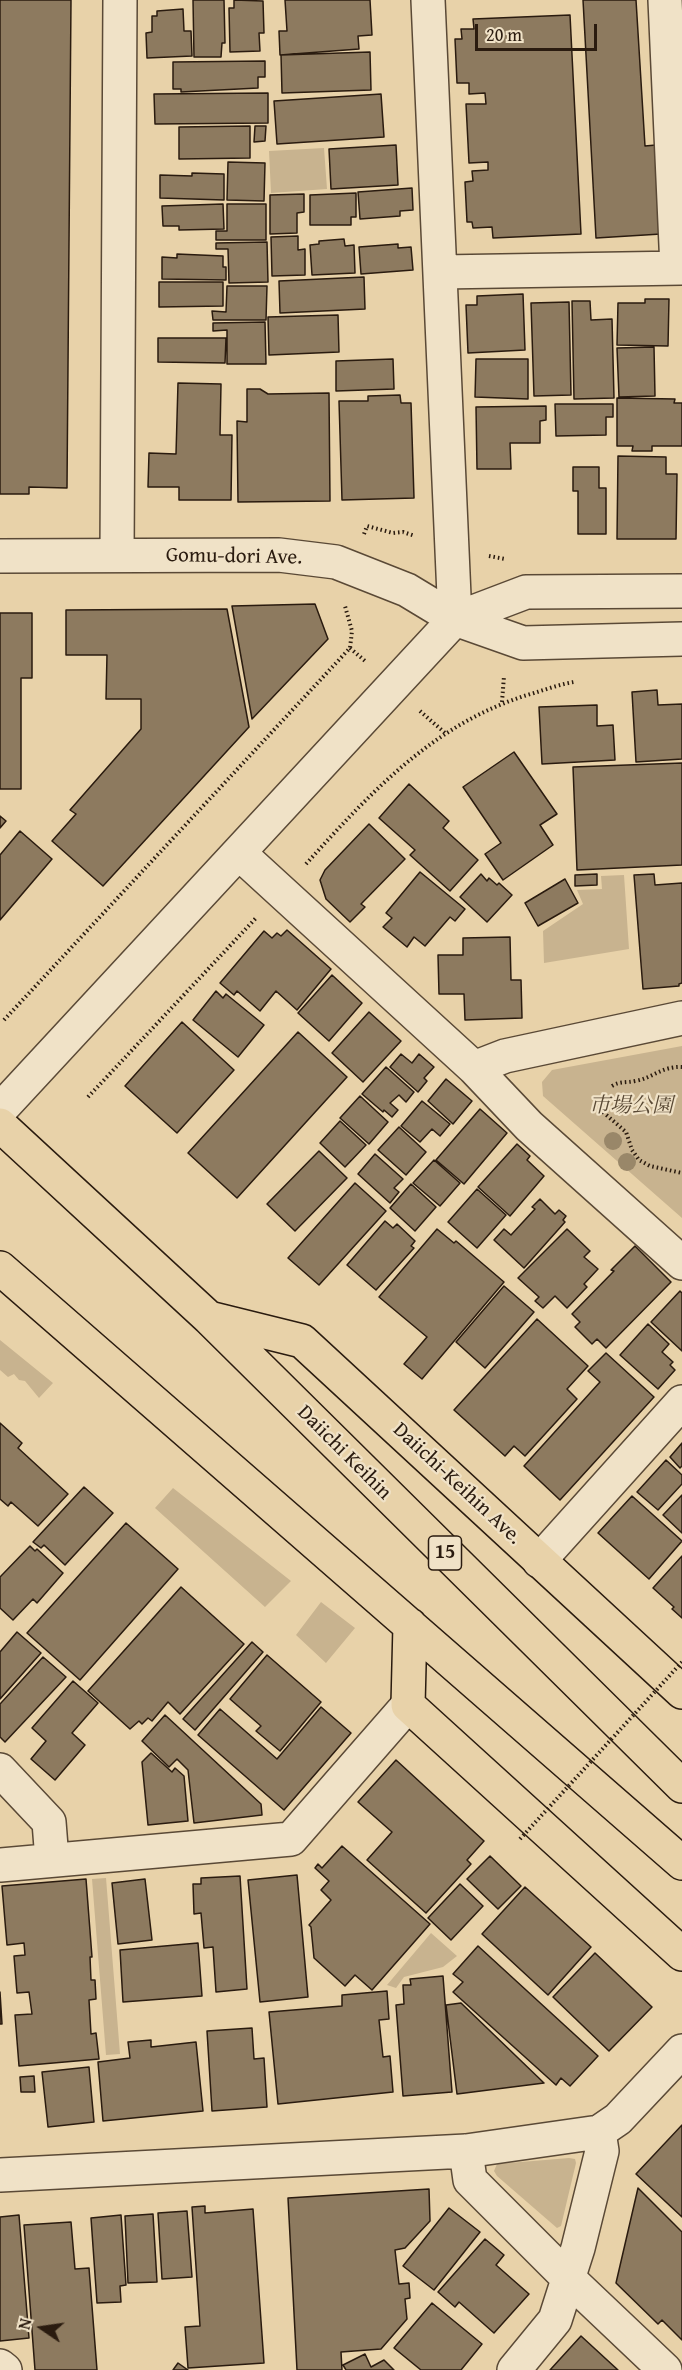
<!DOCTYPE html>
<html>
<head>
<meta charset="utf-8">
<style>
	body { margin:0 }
	#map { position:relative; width:682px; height:2370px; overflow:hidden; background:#e8d2a9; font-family:"Gentium Book Plus",serif }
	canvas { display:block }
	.north { position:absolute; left:12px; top:2298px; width:60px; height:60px; -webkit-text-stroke:4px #f0e2c7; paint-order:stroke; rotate:283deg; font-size:16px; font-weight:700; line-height:24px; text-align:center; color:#2a1b0f }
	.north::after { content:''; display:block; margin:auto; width:21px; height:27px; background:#2a1b0f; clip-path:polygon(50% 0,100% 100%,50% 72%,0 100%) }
	.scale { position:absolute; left:475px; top:24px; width:122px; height:27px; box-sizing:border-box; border:3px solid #2a1b0f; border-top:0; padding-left:8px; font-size:18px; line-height:21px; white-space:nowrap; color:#2a1b0f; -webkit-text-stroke:4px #f0e2c7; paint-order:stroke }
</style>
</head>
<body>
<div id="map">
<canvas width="682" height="2370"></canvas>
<div class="north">N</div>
<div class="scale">20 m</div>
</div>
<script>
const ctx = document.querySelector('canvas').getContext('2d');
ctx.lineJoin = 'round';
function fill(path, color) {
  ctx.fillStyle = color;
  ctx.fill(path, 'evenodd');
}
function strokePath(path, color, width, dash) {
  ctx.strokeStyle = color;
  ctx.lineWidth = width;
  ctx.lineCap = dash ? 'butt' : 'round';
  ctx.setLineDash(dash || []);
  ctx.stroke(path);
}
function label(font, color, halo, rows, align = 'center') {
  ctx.font = font + ' "Gentium Book Plus","Noto Serif JP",serif';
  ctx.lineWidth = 4.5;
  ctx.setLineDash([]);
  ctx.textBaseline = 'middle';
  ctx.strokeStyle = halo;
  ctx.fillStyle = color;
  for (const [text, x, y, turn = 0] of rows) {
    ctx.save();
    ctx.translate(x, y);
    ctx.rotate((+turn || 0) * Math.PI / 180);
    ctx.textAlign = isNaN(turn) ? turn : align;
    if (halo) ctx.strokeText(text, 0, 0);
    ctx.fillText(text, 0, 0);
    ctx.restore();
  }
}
const green = new Path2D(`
	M324,148L327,189L271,193L269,151Z
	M624,875L629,949L544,963L543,931L583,904L577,890L602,889L601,876Z
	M682,1046V1218L543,1096L542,1082L552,1070Z
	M0,1340L53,1383L39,1398L25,1381L19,1380L14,1374L8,1377L0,1370Z
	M173,1488L291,1581L265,1607L155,1508Z
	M321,1602L355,1628L326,1663L296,1635Z
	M106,1878L120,2054L106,2055L92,1879Z
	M431,1933L457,1956L443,1967L404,1977L396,1988L387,1985Z
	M569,2158L575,2159L576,2163L561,2226L557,2228L497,2176L494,2171L497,2164Z`);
const building = new Path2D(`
	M0,0H71L67,488L29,487V494H0Z
	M193,0H224L225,43H222L221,57H194Z
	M234,0L263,1L264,33H259L260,51L230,52L229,8H234Z
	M285,0H370L372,35L358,36L359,49L280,55L279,31H287Z
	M583,0H636L645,146L656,145L661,234L596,238Z
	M183,9L184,31H191L192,56L147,58L146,33L152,32V16H157V11Z
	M570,15L581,234L493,238L492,227L473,228L472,222H467L465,182L473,181L472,171L488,170V162L469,163L466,104H486L485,93L469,94V83H457L455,39H462L461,29H474L473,19Z
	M370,52L371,90L282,93L281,55Z
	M265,61V77H258V88L181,92V89H173V62Z
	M268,93V123L155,124L154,94Z
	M381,94L384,137L277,144L274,101Z
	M250,126V158L179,159V127Z
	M255,126H266L265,141L254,142Z
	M396,145L398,185L331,189L329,149Z
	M228,162L265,163L264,201L227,200Z
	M192,173L224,174V200L160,198V175L192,176Z
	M412,188L413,210L400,211V216L360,219L358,192Z
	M356,193V217H351V225H310V195Z
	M304,194V212L297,213V233L270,234V195Z
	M223,204L224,229L179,230V226H163L162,206Z
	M227,204H266V240H216V231H227Z
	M298,236V250L305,249V275L272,276L271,237Z
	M344,239L345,246L354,245L355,273L312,275L310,245L319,244V241Z
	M267,242L268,282L229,283L228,249H216V243Z
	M398,244V248L411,247L413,270L361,274L359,247Z
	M177,254L223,256V267H226V280L162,279V257L177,258Z
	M364,277L365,309L280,313L279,281Z
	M159,282H223V306L159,307Z
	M227,286H267L266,320H213L212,311L226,312Z
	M523,294L525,350L468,353L466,305H477V296Z
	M645,299H669L668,346L617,345L618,303H645Z
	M572,301H590L591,320L612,319L614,398L574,399Z
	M569,302L571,395L534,396L531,303Z
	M338,315L339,352L269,355L268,317Z
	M265,322L266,364H227V330L213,331V323Z
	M158,338H226L225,363L158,362Z
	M654,347L655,396L619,397L617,348Z
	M393,359L394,389L336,391V361Z
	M476,359H528V399L475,397Z
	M178,383L221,384L220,435H232L231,500H179V487H148L149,453L176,454Z
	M247,389H260L268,394L329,393L330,501L238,502L237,421L247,422Z
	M400,395L401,403H411L414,498L342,500L339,401H368V396Z
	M617,398L675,399L674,403H682V446H652V451H632L633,446H617Z
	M555,404H613V417H606V435L556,436Z
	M546,406V420L540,421V443H510L511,469H477L476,407Z
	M618,456L666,457V474H677L676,539H617Z
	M573,467H599V488H606V534H578V491H573Z
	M315,604L328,639L252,719L232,606Z
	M227,609L249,727L103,886L52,841L76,814L70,810L141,729V699H106L107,655H66V610Z
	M0,613H32V678H21V789H0Z
	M657,690L658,705L682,704V759L636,762L632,692Z
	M597,705V726L613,725L615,760L542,764L539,707Z
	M514,752L557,814L540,825L553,845L503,880L485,854L501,843L463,787Z
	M682,763V865L577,870L573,767Z
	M409,784L449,821L443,828L478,860L450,891L410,855L415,850L379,818Z
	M0,816L6,821L0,828Z
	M369,824L405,859L361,904L365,907L350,922L326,899L320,880L325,870Z
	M20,831L52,859L0,920V855Z
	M420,872L465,909L455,921L450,917L425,946L414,937L407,947L383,927L392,918L386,913Z
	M481,874L487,881L489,878L497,885L499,883L512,895L487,922L460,897Z
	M597,874V885L575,886V875Z
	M654,874L655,885L682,883V983L679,984V986L643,989L634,875Z
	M565,879L578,903L538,926L525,903Z
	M287,930L331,969L297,1010L276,991L260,1011L237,991L234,995L220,983L264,931L272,938L277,933L281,936Z
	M510,937L511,980H521L522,1018L465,1020L464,994H439L438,955H463V938Z
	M332,975L362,1003L329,1041L298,1013Z
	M216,991L223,998L226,994L264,1025L238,1057L193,1020Z
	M369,1012L401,1041L363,1082L332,1053Z
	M182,1022L234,1070L177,1133L125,1086Z
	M298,1032L347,1077L237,1198L188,1153Z
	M401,1054L412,1063L419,1054L434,1067L424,1078L427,1081L418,1092L390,1067Z
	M386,1067L414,1092L406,1102L399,1095L390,1103L398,1110L392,1117L384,1110L383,1112L362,1094Z
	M446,1079L472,1101L453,1124L428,1101Z
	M360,1096L388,1122L369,1144L340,1118Z
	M422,1101L450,1124L440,1136L432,1129L420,1142L401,1126Z
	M480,1109L507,1133L464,1184L436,1160Z
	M340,1121L366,1145L345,1167L320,1143Z
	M399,1127L426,1152L406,1175L378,1150Z
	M517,1144L530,1156L527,1160L544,1176L510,1216L478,1187Z
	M319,1151L347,1178L295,1231L267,1204Z
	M375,1154L403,1179L394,1188L399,1192L390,1203L358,1174Z
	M434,1160L460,1183L440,1206L413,1183Z
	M355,1183L386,1211L319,1285L288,1258Z
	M411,1184L436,1207L415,1231L390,1208Z
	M477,1189L506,1215L477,1248L448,1222Z
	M540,1199L555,1214L559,1210L566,1216L563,1220L565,1222L524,1268L494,1240L504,1229L511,1235L535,1209L532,1207Z
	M385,1221L393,1228L397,1224L415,1241L411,1246L414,1248L376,1290L347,1265Z
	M437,1229L454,1243L456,1241L504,1282L422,1379L404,1364L427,1337L379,1297Z
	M567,1229L590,1251L584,1257L598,1269L584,1284L587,1287L567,1308L555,1296L543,1308L535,1301L539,1297L518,1278Z
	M635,1246L671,1282L606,1348L597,1339L592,1344L575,1327L580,1322L572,1314L614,1271L611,1270Z
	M504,1286L534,1312L485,1368L456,1342Z
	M680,1291L682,1293V1351L651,1322Z
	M537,1319L588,1366L567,1389L577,1399L525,1456L514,1446L505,1456L454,1410Z
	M648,1324L669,1344L662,1352L673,1362L670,1365L675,1370L658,1389L620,1355Z
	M606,1353L654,1397L560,1500L524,1466L600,1382L588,1371Z
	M0,1423L22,1443L18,1448L68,1494L38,1526L11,1502L8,1506L0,1499Z
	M682,1443V1466L680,1468L670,1457Z
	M666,1460L682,1475V1484L658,1510L637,1492Z
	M84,1487L113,1513L65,1565L44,1545L41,1548L33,1542Z
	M682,1495V1533L663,1515Z
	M632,1496L682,1541L649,1579L598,1533Z
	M126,1523L178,1569L80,1680L27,1633Z
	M30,1546L35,1551L37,1549L63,1573L37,1603L33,1599L13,1620L0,1608V1577Z
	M682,1556V1618L672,1609L674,1607L653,1588Z
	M181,1587L244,1644L180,1714L168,1702L152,1721L148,1718L142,1724L139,1721L130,1729L88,1691Z
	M17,1632L41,1653L0,1699V1652Z
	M252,1642L263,1652L195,1730L183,1719Z
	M267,1655L321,1702L280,1751L256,1731L261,1726L230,1699Z
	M43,1657L66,1677L5,1742L0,1737V1704Z
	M73,1681L98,1703L72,1733L85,1745L55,1780L31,1759L46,1741L32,1728Z
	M321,1707L351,1733L284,1810L198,1735L220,1709L277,1759Z
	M165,1715L261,1804L262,1815L194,1823L188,1770L177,1759L169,1767L142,1741Z
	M151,1753L172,1772L175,1768L184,1776L188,1821L148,1825L142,1762Z
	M396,1760L484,1841L467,1860L471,1864L426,1913L367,1860L392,1832L358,1802Z
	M342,1846L430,1924L372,1990L355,1975L345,1986L314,1958L311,1927L309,1925L331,1900L321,1890L329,1881L315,1868L318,1864L322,1868Z
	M490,1856L521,1886L498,1909L467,1879Z
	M297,1875L308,1997L260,2002L248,1880Z
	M240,1876L247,1989L216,1992L213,1947L204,1948L201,1913L194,1914L193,1884H201V1878Z
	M86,1879L92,1957H90L91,1980H95L96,1999L89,2000L91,2034L96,2033L99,2059L19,2066L15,2015L32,2014L29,1992L17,1993L14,1956L25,1955L24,1943L7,1945L2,1886Z
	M145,1879L152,1940L118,1944L112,1883Z
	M460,1884L483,1906L451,1940L428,1918Z
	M525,1887L591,1947L548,1995L482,1934Z
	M198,1943L202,1996L123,2002L120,1950Z
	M478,1946L598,2056L570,2086L561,2078L556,2085L453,1992L463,1982L453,1974Z
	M595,1953L652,2007L609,2051L553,1997Z
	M443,1976L452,2092L403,2096L396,2005L404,2004L403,1985H411L410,1979Z
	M387,1991L389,2019L379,2020L383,2057L390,2056L393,2092L278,2104L269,2012L342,2006V1995Z
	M0,1992L2,2024H0Z
	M461,2003L544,2083L457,2094L446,2005Z
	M252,2028L254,2059L264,2058L267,2107L212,2111L207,2031Z
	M151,2040V2047L196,2042L203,2111L103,2121L98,2062L130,2058L128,2042Z
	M89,2067L94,2122L48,2127L42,2072Z
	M34,2076L35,2092H21L20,2077Z
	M682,2125V2217L636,2174Z
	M638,2188L682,2232V2340L662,2320L658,2324L616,2283Z
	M429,2189L430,2221L405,2248L395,2250L399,2284L409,2283L410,2298L405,2299L407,2319L381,2349L341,2352L342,2370H297L288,2198Z
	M205,2206V2213L253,2209L264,2363L188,2368L185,2327L200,2326L192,2207Z
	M449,2208L480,2232L434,2290L403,2266Z
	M187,2211L192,2277L162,2279L158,2213Z
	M153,2214L157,2282L128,2283L125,2216Z
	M19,2215L29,2338L0,2341V2217Z
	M121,2215L126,2285L120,2286L121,2302L97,2303L91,2218Z
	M71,2222L75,2269L89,2268L97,2370H35L24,2225Z
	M485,2239L504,2255L496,2265L529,2294L494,2333L459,2302L455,2307L438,2292Z
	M432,2303L482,2344L461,2370H421L394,2348Z
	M581,2336L618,2370H550Z
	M365,2354L371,2367L384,2360L394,2370H346L343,2365Z
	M178,2363L188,2370H173Z`);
const path = new Path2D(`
	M364,534L367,526L393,533L403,532L415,536
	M489,556L505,559
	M350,648L365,661
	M502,702L504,676
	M420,711L445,733
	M306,864C372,791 436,721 534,693C547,689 561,684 574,682
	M4,1020L350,648L352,631L345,606
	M612,1086C620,1081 626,1083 635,1081C653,1078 662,1066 682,1067
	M88,1097L256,918
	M603,1112L626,1132L632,1150L639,1160L650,1166L682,1173`);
const minor = new Path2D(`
	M665,0L677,268
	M441,272L682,268
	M117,555L120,0
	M0,556L279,555L336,562L407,590L455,619L523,643L682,639
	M455,619L526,592L682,591
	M239,853L474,1068L529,1126L682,1263
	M474,1068L505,1056L682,1018
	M0,1110L455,619L428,0
	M539,1561L682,1402
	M0,1770L49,1822L52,1860
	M0,1865L291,1839L408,1705
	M466,2151L470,2180L568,2278L665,2370
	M0,2175L466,2151L599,2132L618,2119L682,2051
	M0,2366L5,2370
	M514,2370L555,2320L578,2248L602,2151L599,2132`);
const highway = new Path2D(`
	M0,1125L209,1318L682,1786
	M0,1268L682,1863
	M209,1318L302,1341L682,1692
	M410,1625L408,1705L682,1954`);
const pathBridge = new Path2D(`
	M520,1839L682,1662`);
const trees = [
	[613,1141],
	[627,1162]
];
const shields = [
	[445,1553,33]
];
const shieldNames = [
	["15",445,1553]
];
const streetNames = [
	["Gomu-dori Ave.",234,557,1],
	["Daiichi Keihin",344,1453,45],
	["Daiichi-Keihin Ave.",457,1484,43]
];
const parkNames = [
	["市場公園",631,1107]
];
fill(green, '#c8b38f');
fill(building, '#8d7a5f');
strokePath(building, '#2a1b0f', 1.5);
strokePath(minor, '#5a4936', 36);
strokePath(highway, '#2a1b0f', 36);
strokePath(path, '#2a1b0f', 4, [1.5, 3]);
strokePath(minor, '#f0e2c7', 33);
strokePath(highway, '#e8d2a9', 33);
strokePath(pathBridge, '#2a1b0f', 4, [1.5, 3]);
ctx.fillStyle = '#998769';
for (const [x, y] of trees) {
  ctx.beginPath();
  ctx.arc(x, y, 9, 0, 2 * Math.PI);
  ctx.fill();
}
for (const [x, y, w] of shields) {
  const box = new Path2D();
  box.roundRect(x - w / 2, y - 17, w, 34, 4.5);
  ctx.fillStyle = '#f0e2c7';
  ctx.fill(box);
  strokePath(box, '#2a1b0f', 1.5);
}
label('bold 20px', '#2a1b0f', null, shieldNames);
label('21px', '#2a1b0f', '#f0e2c7', streetNames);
label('italic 21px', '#594935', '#f0e2c7', parkNames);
</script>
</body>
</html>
